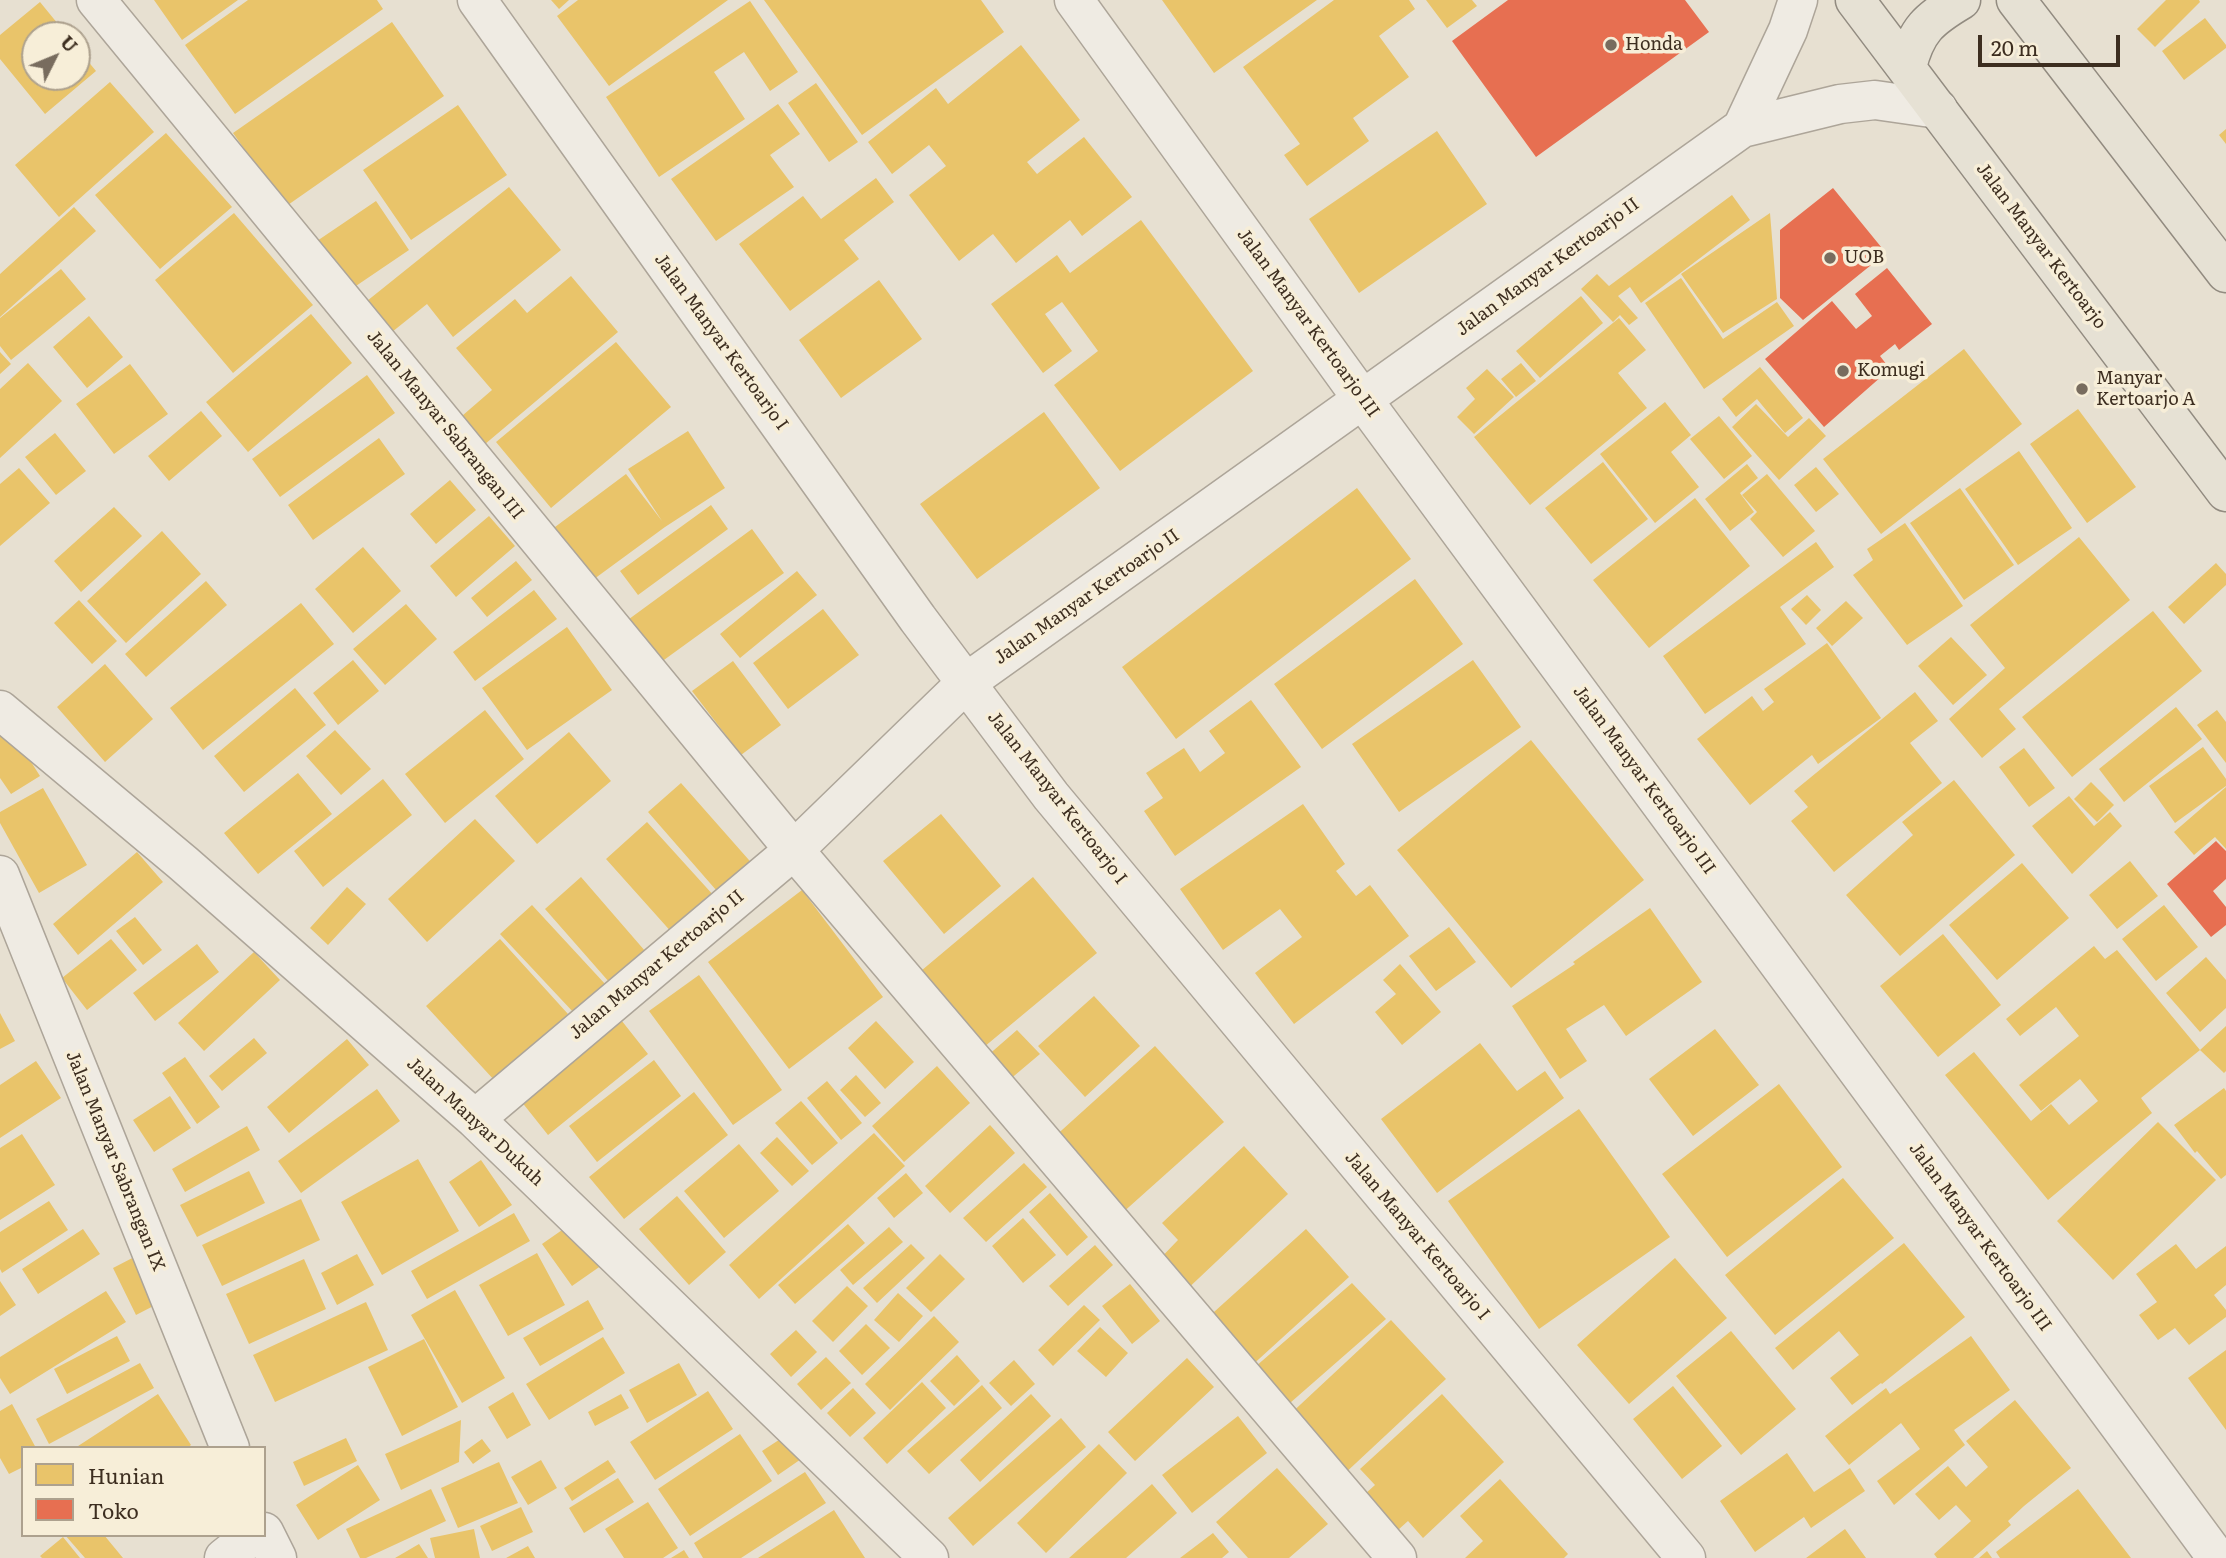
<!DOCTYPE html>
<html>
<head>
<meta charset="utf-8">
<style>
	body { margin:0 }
	#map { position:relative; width:2226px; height:1558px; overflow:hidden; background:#e7e0d1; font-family:Literata,serif }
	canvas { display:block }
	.legend { position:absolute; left:21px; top:1446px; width:245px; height:91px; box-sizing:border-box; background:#f7eed8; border:2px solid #ada18e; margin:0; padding:9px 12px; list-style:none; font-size:21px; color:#3d2e20 }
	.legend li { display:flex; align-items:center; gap:14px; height:35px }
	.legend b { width:35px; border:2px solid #ada18e }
	.north { position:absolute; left:21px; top:21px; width:70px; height:70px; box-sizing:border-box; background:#f7eed8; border:2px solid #ada18e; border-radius:50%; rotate:47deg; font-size:19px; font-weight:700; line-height:28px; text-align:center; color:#3d2e20 }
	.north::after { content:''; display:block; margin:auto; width:24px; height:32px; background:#786c5e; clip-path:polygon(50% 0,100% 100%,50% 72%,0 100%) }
	.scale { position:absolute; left:1978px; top:35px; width:142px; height:32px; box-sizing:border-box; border:4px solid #3d2e20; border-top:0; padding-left:9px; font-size:21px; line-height:24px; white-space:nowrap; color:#3d2e20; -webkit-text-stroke:5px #f7eed8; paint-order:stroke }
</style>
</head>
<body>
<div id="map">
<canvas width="2226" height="1558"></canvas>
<ul class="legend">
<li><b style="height:19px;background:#e9c46a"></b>Hunian</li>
<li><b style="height:19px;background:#e76f51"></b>Toko</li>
</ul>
<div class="north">U</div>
<div class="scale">20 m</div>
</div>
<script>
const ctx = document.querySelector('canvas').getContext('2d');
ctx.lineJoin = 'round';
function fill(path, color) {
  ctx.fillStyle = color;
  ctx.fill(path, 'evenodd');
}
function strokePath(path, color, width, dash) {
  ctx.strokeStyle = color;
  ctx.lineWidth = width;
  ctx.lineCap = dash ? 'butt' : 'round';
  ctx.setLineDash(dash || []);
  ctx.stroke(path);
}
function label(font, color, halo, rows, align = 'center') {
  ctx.font = font + ' Literata,serif';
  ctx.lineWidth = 7;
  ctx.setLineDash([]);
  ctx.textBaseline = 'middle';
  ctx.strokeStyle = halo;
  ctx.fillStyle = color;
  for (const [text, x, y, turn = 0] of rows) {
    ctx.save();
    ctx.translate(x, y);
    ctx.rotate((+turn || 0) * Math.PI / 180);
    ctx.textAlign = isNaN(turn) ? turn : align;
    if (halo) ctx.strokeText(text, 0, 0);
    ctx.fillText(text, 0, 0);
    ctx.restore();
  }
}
const homes = new Path2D(`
	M154,0H238L182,40Z
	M248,0H377L383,9L235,114L185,45Z
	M551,0H569L559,9Z
	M578,0H728L609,86L557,16Z
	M764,0H981L1004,32L862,135Z
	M1162,0H1317L1214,73Z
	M1334,0H1409L1415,9L1379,36L1409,77L1353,118L1369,141L1307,186L1284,155L1300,144L1243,67Z
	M1426,0H1472L1477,6L1447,28Z
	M2166,0H2199L2200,2L2155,47L2137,29Z
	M750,1L798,72L770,91L744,52L714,72L745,119L659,177L606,97Z
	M40,2L67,35H35V77H77V48L96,71L45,114L0,59V35Z
	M2205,18L2226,45V48L2184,80L2162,51Z
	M392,22L444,96L285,207L233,133Z
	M1021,45L1080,120L1027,162L1037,174L1084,137L1132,197L1082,236L1070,220L1016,263L993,234L959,261L909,195L946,166L929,145L892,174L868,142L936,88L948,104Z
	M110,82L154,132L59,217L15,165Z
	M816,83L858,142L829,162L788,103Z
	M778,104L800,134L770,155L794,187L716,241L671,179Z
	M458,105L507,175L411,240L363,170Z
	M2226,129V144L2219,135Z
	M1437,131L1487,204L1359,293L1309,219Z
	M166,133L232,207L160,269L95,195Z
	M876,178L894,202L844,240L859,259L790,311L739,244L803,196L821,219Z
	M509,187L561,250L453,337L427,304L392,332L367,301Z
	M1732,195L1750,220L1641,303L1630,287L1618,296L1638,318L1629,325L1620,315L1613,322L1581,289L1597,274L1609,286Z
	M376,201L409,250L350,290L317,241Z
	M74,207L96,231L0,317V274Z
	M234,213L313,305L233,373L155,280Z
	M1770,213L1777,299L1723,333L1681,274Z
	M1141,220L1253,371L1120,471L1054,385L1098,351L1062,302L1045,314L1072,351L1043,373L991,304L1057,255L1070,273Z
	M61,269L86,299L11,360L0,346V318Z
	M571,276L618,332L478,450L455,422L492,390L456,348L515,299L527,313Z
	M1681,278L1723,339L1777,302L1794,326L1704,389L1645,303Z
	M879,280L922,339L841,398L799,340Z
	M1581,296L1603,323L1540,378L1516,351Z
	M311,314L352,363L248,452L206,402Z
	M89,316L123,357L87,388L53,347Z
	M1619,318L1646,350L1618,373L1647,408L1530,505L1474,437Z
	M616,342L671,407L551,508L496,442Z
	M1964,349L2022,424L1881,534L1823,459Z
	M0,352L11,364L0,374Z
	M28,363L62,401L0,458V389Z
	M1521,363L1536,381L1516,397L1501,379Z
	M130,364L168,414L114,454L76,404Z
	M1760,367L1803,418L1785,433L1757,399L1736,417L1722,399Z
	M1487,369L1514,397L1474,434L1457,417L1475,399L1466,388Z
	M367,375L395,413L280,497L252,459Z
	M1665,402L1691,435L1671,452L1699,487L1655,523L1600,454Z
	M1756,404L1788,437L1809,418L1826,436L1779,480L1732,427Z
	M2078,409L2136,487L2087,523L2030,444Z
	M201,411L222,436L169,481L148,456Z
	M1044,412L1100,488L977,579L920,504Z
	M1719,416L1752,456L1724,479L1690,439Z
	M688,431L725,488L665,527L590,582L551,530L626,474L662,521L628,469Z
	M55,433L86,471L56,495L25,457Z
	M379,438L405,474L313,540L288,505Z
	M2019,451L2072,528L2018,565L1965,489Z
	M1603,462L1648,519L1591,564L1545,508Z
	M1747,464L1758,478L1740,493L1737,489L1754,512L1730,531L1705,499Z
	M1816,467L1839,494L1816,512L1794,485Z
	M19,468L50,503L0,546V484Z
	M1767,474L1815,531L1783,557L1750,519L1757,512L1742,495Z
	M450,480L476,510L436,544L410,514Z
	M1357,488L1411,559L1176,739L1122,667Z
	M1960,488L2014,565L1964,600L1910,523Z
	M1695,498L1750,566L1649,648L1593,580Z
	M711,505L728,529L638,595L620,571Z
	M114,507L142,536L81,592L54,561Z
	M489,516L515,546L456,597L430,566Z
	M1905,523L1963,606L1907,645L1853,575L1873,560L1867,549Z
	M752,529L784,573L657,665L625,622Z
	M162,531L201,574L126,643L87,601Z
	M2079,537L2130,600L1999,709L2016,729L1982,758L1949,719L2005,668L1970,625Z
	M1816,542L1834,567L1780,607L1806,644L1705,714L1663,656Z
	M363,547L401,591L353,633L315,589Z
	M516,561L532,580L487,617L471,598Z
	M2216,563L2226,574V585L2184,624L2168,607Z
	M797,571L817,595L740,658L720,634Z
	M1415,579L1463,644L1322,749L1274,684Z
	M206,581L227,605L146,677L125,654Z
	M534,590L557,619L475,681L453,652Z
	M1807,595L1821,610L1806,625L1791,609Z
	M79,600L117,641L92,664L54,623Z
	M1846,601L1863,618L1832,646L1816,628Z
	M301,603L334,644L203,750L170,708Z
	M406,604L437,639L385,685L353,649Z
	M823,609L859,655L788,709L753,663Z
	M2153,611L2202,671L2072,777L2022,717Z
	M567,627L612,690L527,750L482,688Z
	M1951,637L1987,675L1953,705L1918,666Z
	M1827,643L1881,718L1818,764L1812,755L1750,805L1697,739L1752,696L1763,711L1774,702L1764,689Z
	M353,660L379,691L338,725L313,693Z
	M1473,660L1521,727L1399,812L1352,744Z
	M733,661L781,725L741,755L692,691Z
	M105,664L153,719L105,762L57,707Z
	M295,688L326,725L244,792L214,756Z
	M1915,692L1938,721L1910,743L1942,783L1834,872L1791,821L1808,807L1794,791Z
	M1251,700L1301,767L1175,856L1144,811L1163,798L1146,773L1184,748L1200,772L1225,753L1209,731Z
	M2176,707L2202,739L2124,802L2099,769Z
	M485,710L524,759L445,823L405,774Z
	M2217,710L2226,722V763L2197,725Z
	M7,724L40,776L11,794L0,778V728Z
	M335,730L371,769L341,795L306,756Z
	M569,732L611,781L537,844L495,796Z
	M1531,740L1644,880L1511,988L1397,850Z
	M2203,747L2226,779V786L2175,823L2149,786Z
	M2024,748L2055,788L2029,807L1999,767Z
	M298,773L332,814L258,874L224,833Z
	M383,779L412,815L323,887L294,851Z
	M1954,780L2015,855L1900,956L1846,895L1913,835L1902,822Z
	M2091,782L2114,805L2097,822L2074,799Z
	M681,783L756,868L723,898L648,812Z
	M2226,787V849L2215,837L2194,855L2174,832Z
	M43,788L87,865L39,893L0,823V812Z
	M2069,796L2094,826L2110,812L2122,826L2072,874L2032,826Z
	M1303,804L1345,864L1336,871L1356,896L1370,885L1409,936L1294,1024L1255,973L1302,937L1280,909L1223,950L1180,889Z
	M941,814L1001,886L944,934L883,861Z
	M475,819L515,861L427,942L388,899Z
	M647,822L715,897L674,935L606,859Z
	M137,852L163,882L78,955L53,924Z
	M2130,861L2158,896L2117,929L2089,895Z
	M2022,863L2069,918L1997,980L1949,925Z
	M581,877L652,959L617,991L545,909Z
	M1033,877L1097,953L972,1057L909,981Z
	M347,887L366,904L328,945L310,928Z
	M802,890L883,997L789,1069L708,962Z
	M532,905L606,985L574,1013L500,934Z
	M2164,905L2198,947L2156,981L2122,939Z
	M1650,908L1702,982L1626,1036L1604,1005L1566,1029L1587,1061L1560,1079L1512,1006L1575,964L1573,962Z
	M135,917L162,950L143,965L116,931Z
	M1449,927L1476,962L1436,991L1409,956Z
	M1943,934L2001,1005L1938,1057L1880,986Z
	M111,939L137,970L87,1010L62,978Z
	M500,939L568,1014L495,1081L426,1006Z
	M197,944L219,972L155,1021L133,993Z
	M2094,946L2105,959L2117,950L2200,1050L2141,1098L2152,1113L2048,1200L1945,1075L1974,1052L2031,1121L2051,1104L2069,1125L2098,1101L2080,1079L2041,1111L2019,1085L2079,1036L2056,1007L2020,1036L2006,1019Z
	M254,952L280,980L204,1051L178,1023Z
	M2206,957L2226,980V1008L2200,1032L2166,993Z
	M1400,964L1441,1012L1402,1045L1375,1012L1396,994L1383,980Z
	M699,975L782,1090L733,1125L649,1011Z
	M1094,996L1140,1046L1085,1097L1038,1046Z
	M0,1013L15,1041L0,1049Z
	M618,1016L648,1054L548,1135L517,1096Z
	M876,1021L914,1062L885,1089L848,1048Z
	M2226,1026V1071L2224,1073L2200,1050Z
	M1715,1029L1759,1085L1693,1136L1649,1079Z
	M1017,1030L1040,1054L1008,1081L986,1057Z
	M254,1038L267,1053L222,1091L209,1076Z
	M347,1039L369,1065L289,1133L267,1107Z
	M1480,1043L1517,1091L1545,1071L1564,1098L1437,1193L1381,1119Z
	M1155,1046L1224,1122L1120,1215L1052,1139Z
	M185,1057L220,1107L197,1124L162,1073Z
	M654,1060L681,1096L597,1162L569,1126Z
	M36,1061L61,1098L0,1138V1085Z
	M937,1066L970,1103L904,1162L872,1126Z
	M856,1075L881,1103L865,1117L840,1090Z
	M827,1081L862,1123L841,1140L807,1098Z
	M1779,1084L1842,1167L1727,1257L1662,1174Z
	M2224,1088L2226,1091V1175L2221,1179L2197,1151L2195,1153L2174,1125Z
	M377,1089L400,1121L301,1193L278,1161Z
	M694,1092L728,1135L624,1219L589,1177Z
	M170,1096L191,1128L154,1152L133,1120Z
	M801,1101L838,1143L812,1165L775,1123Z
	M1579,1109L1670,1237L1539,1329L1448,1201Z
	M2158,1122L2216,1180L2113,1280L2057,1221Z
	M990,1125L1015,1153L950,1213L925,1186Z
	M247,1126L260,1150L185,1192L172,1169Z
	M874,1133L905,1166L759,1299L729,1265Z
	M22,1134L55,1185L0,1220V1148Z
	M777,1137L809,1171L792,1186L760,1153Z
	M739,1144L779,1191L724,1238L684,1191Z
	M1244,1146L1288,1194L1181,1295L1152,1267L1178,1240L1162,1223Z
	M418,1159L459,1231L382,1275L341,1202Z
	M481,1160L512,1205L479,1227L449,1182Z
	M1024,1163L1047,1187L986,1242L963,1218Z
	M249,1171L265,1203L197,1237L180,1205Z
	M906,1173L923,1193L894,1218L877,1198Z
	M1843,1178L1894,1238L1775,1335L1725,1275Z
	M1050,1193L1088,1237L1067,1256L1029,1212Z
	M677,1196L726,1252L689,1285L639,1229Z
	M301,1199L320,1240L222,1286L202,1245Z
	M49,1201L68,1230L2,1273L0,1269V1232Z
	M514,1213L530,1241L427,1299L411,1271Z
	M1023,1218L1056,1255L1023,1283L992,1246Z
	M575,1221L605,1263L572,1286L542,1244Z
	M848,1224L865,1243L795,1304L778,1285Z
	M889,1227L903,1242L853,1285L840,1270Z
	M83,1229L100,1254L38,1294L22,1269Z
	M1306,1229L1349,1277L1248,1369L1204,1321Z
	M1904,1243L1965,1317L1882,1384L1881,1383L1852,1405L1830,1378L1859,1355L1839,1331L1793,1370L1775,1348Z
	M911,1244L925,1258L877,1303L863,1288Z
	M2176,1244L2196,1269L2226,1246V1285L2214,1295L2226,1310V1317L2189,1345L2175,1328L2158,1340L2139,1315L2157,1302L2136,1274Z
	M1095,1245L1113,1265L1068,1306L1049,1286Z
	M142,1253L167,1299L136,1315L113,1268Z
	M537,1253L565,1305L508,1336L479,1285Z
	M357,1254L374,1285L337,1305L321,1273Z
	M940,1254L965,1279L931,1312L906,1288Z
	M1675,1258L1727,1318L1629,1404L1577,1345Z
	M304,1259L326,1309L249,1344L226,1294Z
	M0,1281L16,1305L0,1316Z
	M1352,1283L1386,1319L1290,1403L1255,1367Z
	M1130,1284L1160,1321L1132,1344L1102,1306Z
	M847,1286L868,1306L833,1342L812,1321Z
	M455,1290L505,1378L462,1403L411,1315Z
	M106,1291L126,1322L10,1394L0,1378V1357Z
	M898,1293L923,1316L899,1342L874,1320Z
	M588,1300L604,1329L540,1366L523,1338Z
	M366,1302L388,1350L275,1402L253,1355Z
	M1084,1305L1100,1320L1053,1366L1038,1350Z
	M934,1316L959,1342L890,1410L865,1384Z
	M1391,1320L1446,1379L1341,1477L1286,1418Z
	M866,1324L890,1348L862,1375L839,1351Z
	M1100,1327L1128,1353L1106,1377L1077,1351Z
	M796,1330L817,1352L791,1377L770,1354Z
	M1731,1331L1796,1409L1741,1455L1676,1376Z
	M117,1336L130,1361L67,1394L54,1369Z
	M1971,1336L2010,1390L1954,1430L1965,1445L1894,1505L1877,1481L1920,1449L1901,1423L1849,1465L1825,1436L1886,1388L1890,1394Z
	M603,1337L625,1373L549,1420L526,1384Z
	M424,1339L458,1407L402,1436L368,1367Z
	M2226,1350V1430L2188,1378Z
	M957,1355L980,1381L954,1406L930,1381Z
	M826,1357L851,1383L821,1410L797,1384Z
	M1187,1358L1214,1387L1135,1461L1108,1432Z
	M1014,1360L1035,1384L1011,1406L989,1383Z
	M140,1363L154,1388L49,1444L36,1419Z
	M679,1363L697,1395L647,1423L629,1390Z
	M922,1382L946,1408L887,1464L863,1438Z
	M982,1385L1002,1408L929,1474L907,1451Z
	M1673,1386L1722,1446L1682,1479L1633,1419Z
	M853,1388L876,1413L850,1437L827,1413Z
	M708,1391L733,1429L655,1480L630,1442Z
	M513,1392L531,1425L507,1439L488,1407Z
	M158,1394L191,1445L187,1448H75Z
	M621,1394L629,1408L595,1426L588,1412Z
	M1031,1394L1051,1416L980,1482L960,1460Z
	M1442,1394L1504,1462L1423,1538L1408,1521L1388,1539L1355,1503L1375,1485L1360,1469Z
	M2015,1400L2071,1468L2024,1506L2008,1521L2011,1525L1973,1558H1937L1934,1554L1971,1521L1956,1505L1939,1520L1915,1494L1948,1466L1966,1487L1988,1467L1966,1441Z
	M12,1404L36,1448H23V1467L9,1474L0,1458V1411Z
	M1238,1416L1267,1453L1192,1513L1162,1475Z
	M1061,1418L1086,1447L973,1546L948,1518Z
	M461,1420L459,1462L401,1490L385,1454Z
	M740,1434L772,1481L690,1536L658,1489Z
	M788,1434L804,1457L778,1475L762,1451Z
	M346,1438L357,1461L304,1486L293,1462Z
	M482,1439L491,1451L473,1464L464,1452Z
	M1099,1444L1127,1473L1046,1553L1017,1523Z
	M1787,1453L1814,1492L1850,1468L1865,1491L1811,1528L1804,1517L1755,1552L1720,1501Z
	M541,1460L557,1488L528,1505L511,1477Z
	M608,1460L616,1472L572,1501L564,1488Z
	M499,1462L518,1503L458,1528L441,1488Z
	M358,1465L380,1500L318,1540L296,1505Z
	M1277,1468L1328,1524L1289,1558H1248L1216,1522Z
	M805,1472L826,1503L741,1558H703L694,1543Z
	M618,1478L634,1502L584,1533L569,1508Z
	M1500,1479L1568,1554L1564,1558H1465L1483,1541L1460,1516Z
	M1152,1484L1177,1513L1126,1558H1069Z
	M431,1489L446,1521L366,1558H360L346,1529Z
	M2078,1489L2131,1558H2000L1996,1552Z
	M648,1502L678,1548L663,1558H624L605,1529Z
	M521,1507L533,1532L492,1551L480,1526Z
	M834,1510L865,1558H758Z
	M474,1529L480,1558H435L430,1538Z
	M1845,1529L1866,1558H1806Z
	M1213,1533L1229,1552L1222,1558H1180Z
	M65,1535H104L123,1558H85Z
	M63,1537L80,1558H42L40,1556Z
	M419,1544L428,1558H395Z
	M528,1546L535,1558H506Z
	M684,1550L689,1558H671Z
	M1987,1551L1992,1558H1979Z`);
const shops = new Path2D(`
	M1508,0H1685L1709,32L1536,157L1452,41Z
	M1833,188L1886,253L1803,320L1780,298V230Z
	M1887,268L1932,324L1899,350L1895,344L1880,356L1890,369L1824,427L1765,359L1832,301L1856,329L1872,316L1855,294Z
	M2216,841L2226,851V879L2213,891L2226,907V925L2211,937L2167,884Z`);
const street = new Path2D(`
	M96,0L794,850L1397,1558
	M477,0L918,619L1051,796L1686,1558
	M1074,0L1363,400L2217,1558
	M1742,128L1788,30L1798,0
	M0,710L183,863L475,1119L929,1558
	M0,875L230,1448
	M475,1119L794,850L967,682L1742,128L1840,104L1875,100L1938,109
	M264,1532L277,1558
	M224,1558L253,1535`);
const primary = new Path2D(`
	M1855,0L2226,492
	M2016,0L2226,273
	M1907,67C1916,30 1929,19 1961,0`);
const markers = [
	[1611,45,7,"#786c5e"],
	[1830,258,7,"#786c5e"],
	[1843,371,7,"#786c5e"],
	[2082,389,7,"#786c5e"]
];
const poiNames = [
	["Honda",1625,45],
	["UOB",1844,258],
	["Komugi",1857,371],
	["Manyar",2096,379],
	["Kertoarjo A",2096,400]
];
const streetNames = [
	["Jalan Manyar Kertoarjo",2041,246,53],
	["Jalan Manyar Kertoarjo II",1548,267,-36],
	["Jalan Manyar Kertoarjo III",1308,323,54],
	["Jalan Manyar Kertoarjo I",721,342,54],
	["Jalan Manyar Sabrangan III",445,425,51],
	["Jalan Manyar Kertoarjo II",1087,597,-35],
	["Jalan Manyar Kertoarjo III",1644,780,54],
	["Jalan Manyar Kertoarjo I",1057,798,52],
	["Jalan Manyar Kertoarjo II",657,965,-40],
	["Jalan Manyar Dukuh",475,1122,43],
	["Jalan Manyar Sabrangan IX",115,1161,68],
	["Jalan Manyar Kertoarjo I",1417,1236,50],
	["Jalan Manyar Kertoarjo III",1980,1237,54]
];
fill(homes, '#e9c46a');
fill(shops, '#e76f51');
strokePath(street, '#ada599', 41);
strokePath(primary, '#928b80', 41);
strokePath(street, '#efebe3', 38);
strokePath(primary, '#e6e1d4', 38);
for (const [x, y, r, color] of markers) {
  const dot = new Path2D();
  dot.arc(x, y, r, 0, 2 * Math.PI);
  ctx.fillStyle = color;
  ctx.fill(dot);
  strokePath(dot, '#f7eed8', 2.5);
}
label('18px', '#3d2e20', '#f7eed8', poiNames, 'left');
label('18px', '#3d2e20', '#f7eed8', streetNames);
</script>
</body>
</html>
